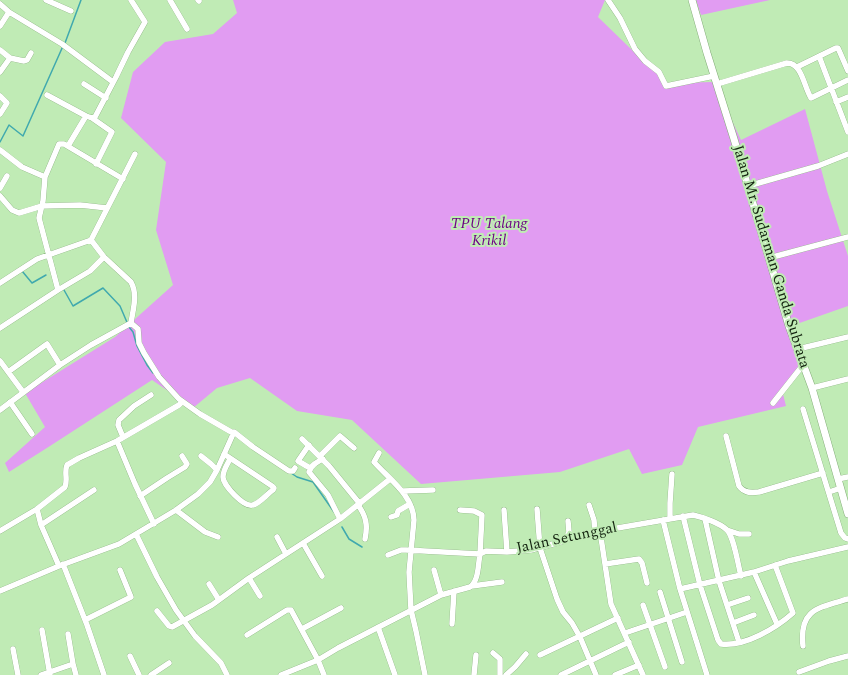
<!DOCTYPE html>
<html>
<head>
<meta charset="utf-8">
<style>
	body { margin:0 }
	canvas { display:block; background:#c0ebb5 }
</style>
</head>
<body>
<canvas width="848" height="675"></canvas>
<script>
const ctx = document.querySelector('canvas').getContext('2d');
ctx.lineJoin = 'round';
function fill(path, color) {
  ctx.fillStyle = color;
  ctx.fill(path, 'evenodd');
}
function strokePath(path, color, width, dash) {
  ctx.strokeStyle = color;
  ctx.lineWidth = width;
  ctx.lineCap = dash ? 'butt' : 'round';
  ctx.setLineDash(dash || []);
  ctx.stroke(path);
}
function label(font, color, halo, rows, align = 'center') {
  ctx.font = font + ' Spectral,serif';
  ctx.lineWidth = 4;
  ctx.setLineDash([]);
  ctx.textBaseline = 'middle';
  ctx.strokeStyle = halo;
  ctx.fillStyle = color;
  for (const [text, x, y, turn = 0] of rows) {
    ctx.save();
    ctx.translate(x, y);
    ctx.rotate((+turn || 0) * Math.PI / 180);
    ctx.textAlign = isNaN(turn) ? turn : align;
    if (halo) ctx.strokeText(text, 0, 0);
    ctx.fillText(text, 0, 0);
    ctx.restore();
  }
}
const green = new Path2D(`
	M233,0H605L598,17L666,83L714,82L741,140L805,109L827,191L848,256V306L791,326L800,365L782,390L786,406L698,427L682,465L642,474L629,449L560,472L421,484L352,420L297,411L250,378L217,388L193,408L152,380L50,446L9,472L5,463L45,427L25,393L115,337L173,285L156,230L166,162L121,118L133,72L165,42L213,34L237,13Z
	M696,0H770L701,15Z`);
const stream = new Path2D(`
	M65,43L81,0
	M0,142L9,125L23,136L63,46
	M22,271L32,283L46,275
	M64,290L73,306L103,288L120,306L129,327L133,332L137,346L147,365L153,373
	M291,473L297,477L313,482L334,512
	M342,527L349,539L362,547`);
const minor = new Path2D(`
	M46,0L71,11
	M170,0L187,29
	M198,0L199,1
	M608,0L620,18L635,49L645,61L659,72L666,86L714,76
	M0,4L9,12L62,44L113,82
	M0,26L9,12
	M0,50L10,58L0,72
	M819,56L848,132
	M10,58L24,61L27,60L31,53
	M797,67L836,48H838L848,71
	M84,84L106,98
	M717,84L787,63C802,63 804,87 811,98L848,80
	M47,95L86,116L92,118L95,117L116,77L128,52L145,22L131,0
	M0,96L7,103L0,114
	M836,102L848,97
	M92,118L112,132L96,164
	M68,146L86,116
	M0,150L22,167L45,177
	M748,186L818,166L848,154
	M0,188L7,176
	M0,196L12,210L19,213L42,206L80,205L107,208
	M769,258L848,237
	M0,283L37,259L91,240
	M58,290L90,271L104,257
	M131,323C133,309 138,295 131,282L104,257L91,240L135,154
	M131,323L138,329L139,343L144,353L159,377L179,399L200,414L233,433
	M0,328L58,290L39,218L43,201L45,177L59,144H64L123,179
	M798,349L848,337
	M0,361L23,392
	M8,372L47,344L60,365
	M812,388L848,379
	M10,402L32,434
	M773,403L803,365
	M803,409L841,533L845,538L848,539
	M0,410L60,365L91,345L131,323
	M726,436L739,486C744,493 751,493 759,492L823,473
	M123,437L118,425L119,420L134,406L151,395
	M302,439L329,466L360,504
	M117,441L135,484L154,524
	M309,445L298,461L310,468
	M379,453L374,462C390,480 413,495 414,520L409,572L411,610L416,631L425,675
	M224,454L272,486L274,488L273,490C267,494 260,503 253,505C244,508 223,485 223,477C223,470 227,465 230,459
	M201,456L211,464L217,470
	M320,456L340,436L354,448
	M323,459C317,462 311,465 309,472L328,495L340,519
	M838,479L848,477
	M403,491L433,490
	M829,492L841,488
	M140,496L167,478L185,467L187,464L182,456
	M358,505C366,516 368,525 365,539
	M589,505L594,520L595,532
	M537,509L540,548L557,599L563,612L572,623L580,637L596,675
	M176,510L205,532L218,537
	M504,510L507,552
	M683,516L700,585L718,640L721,644C745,647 776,628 793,613L775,565
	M391,517L397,515L398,511L410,504
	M670,518V503L672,474
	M705,519L719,581L739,642
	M663,520L680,589L707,675
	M41,525L94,490
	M727,530L739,534H749
	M0,531L37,509
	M600,531L611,604L643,675
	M136,534L157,577L176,610L195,636L221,663L227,675
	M277,537L286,554
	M567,539V536L569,532L568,521
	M303,543L322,576
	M388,555L401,550H406L480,554L482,515L474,511L460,510
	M63,564L87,625L104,675
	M605,564L639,559L642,563L647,583
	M59,566L41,525L37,509L65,487C68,480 64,472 67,465L79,458L117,441L179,405L182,402
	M434,570L441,595
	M754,572L777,624
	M249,578L260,596
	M209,584L219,600
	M472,586L502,582
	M680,589L754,572L788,561L848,547
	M0,591L59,566L119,544L176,510L198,494L210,482L217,470L234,432L253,447L289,471H293L295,468
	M660,592L682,662
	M643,605L665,667
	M727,605L748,598
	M157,611L169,626L172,627L212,605L249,578L340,519L390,479
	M85,620L131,597L120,570
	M733,623L754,615
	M452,624L454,591
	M378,627L395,675
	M302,629L341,608
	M42,630L50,675
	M625,633L687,612
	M68,634L73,664
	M247,635L287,610H291L318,660L324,675
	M803,646C799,609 818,608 848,599
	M13,649L18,675
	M493,653L500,659V675
	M540,655L618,618
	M130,656L139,675
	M799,672L829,661L848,656
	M41,675L73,664L76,675
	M151,675L169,663
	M281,675L318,660L338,648L441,595L470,587C479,581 478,564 480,554L486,551L507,552L531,550L600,531L693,515C702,517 720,523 727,530C734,537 738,565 741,576
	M474,675L476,655
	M506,675L515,667L526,654
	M561,675L629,642
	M615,675L639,665`);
const tertiary = new Path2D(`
	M692,0L707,53L734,139L789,326L812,388L848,514`);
const parkNames = [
	["TPU Talang",489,225],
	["Krikil",489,242]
];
const streetNames = [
	["Jalan Mr. Sudarman Ganda Subrata",770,257,73],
	["Jalan Setunggal",567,539,-12]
];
fill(green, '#e19cf2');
strokePath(stream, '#40a9ae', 1.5);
strokePath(minor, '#82ab77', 6);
strokePath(tertiary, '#82ab77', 8);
strokePath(minor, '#fff', 5.5);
strokePath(tertiary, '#fff', 7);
label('italic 15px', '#6e0284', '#c0ebb5', parkNames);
label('15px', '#12220e', '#c0ebb5', streetNames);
</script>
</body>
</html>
